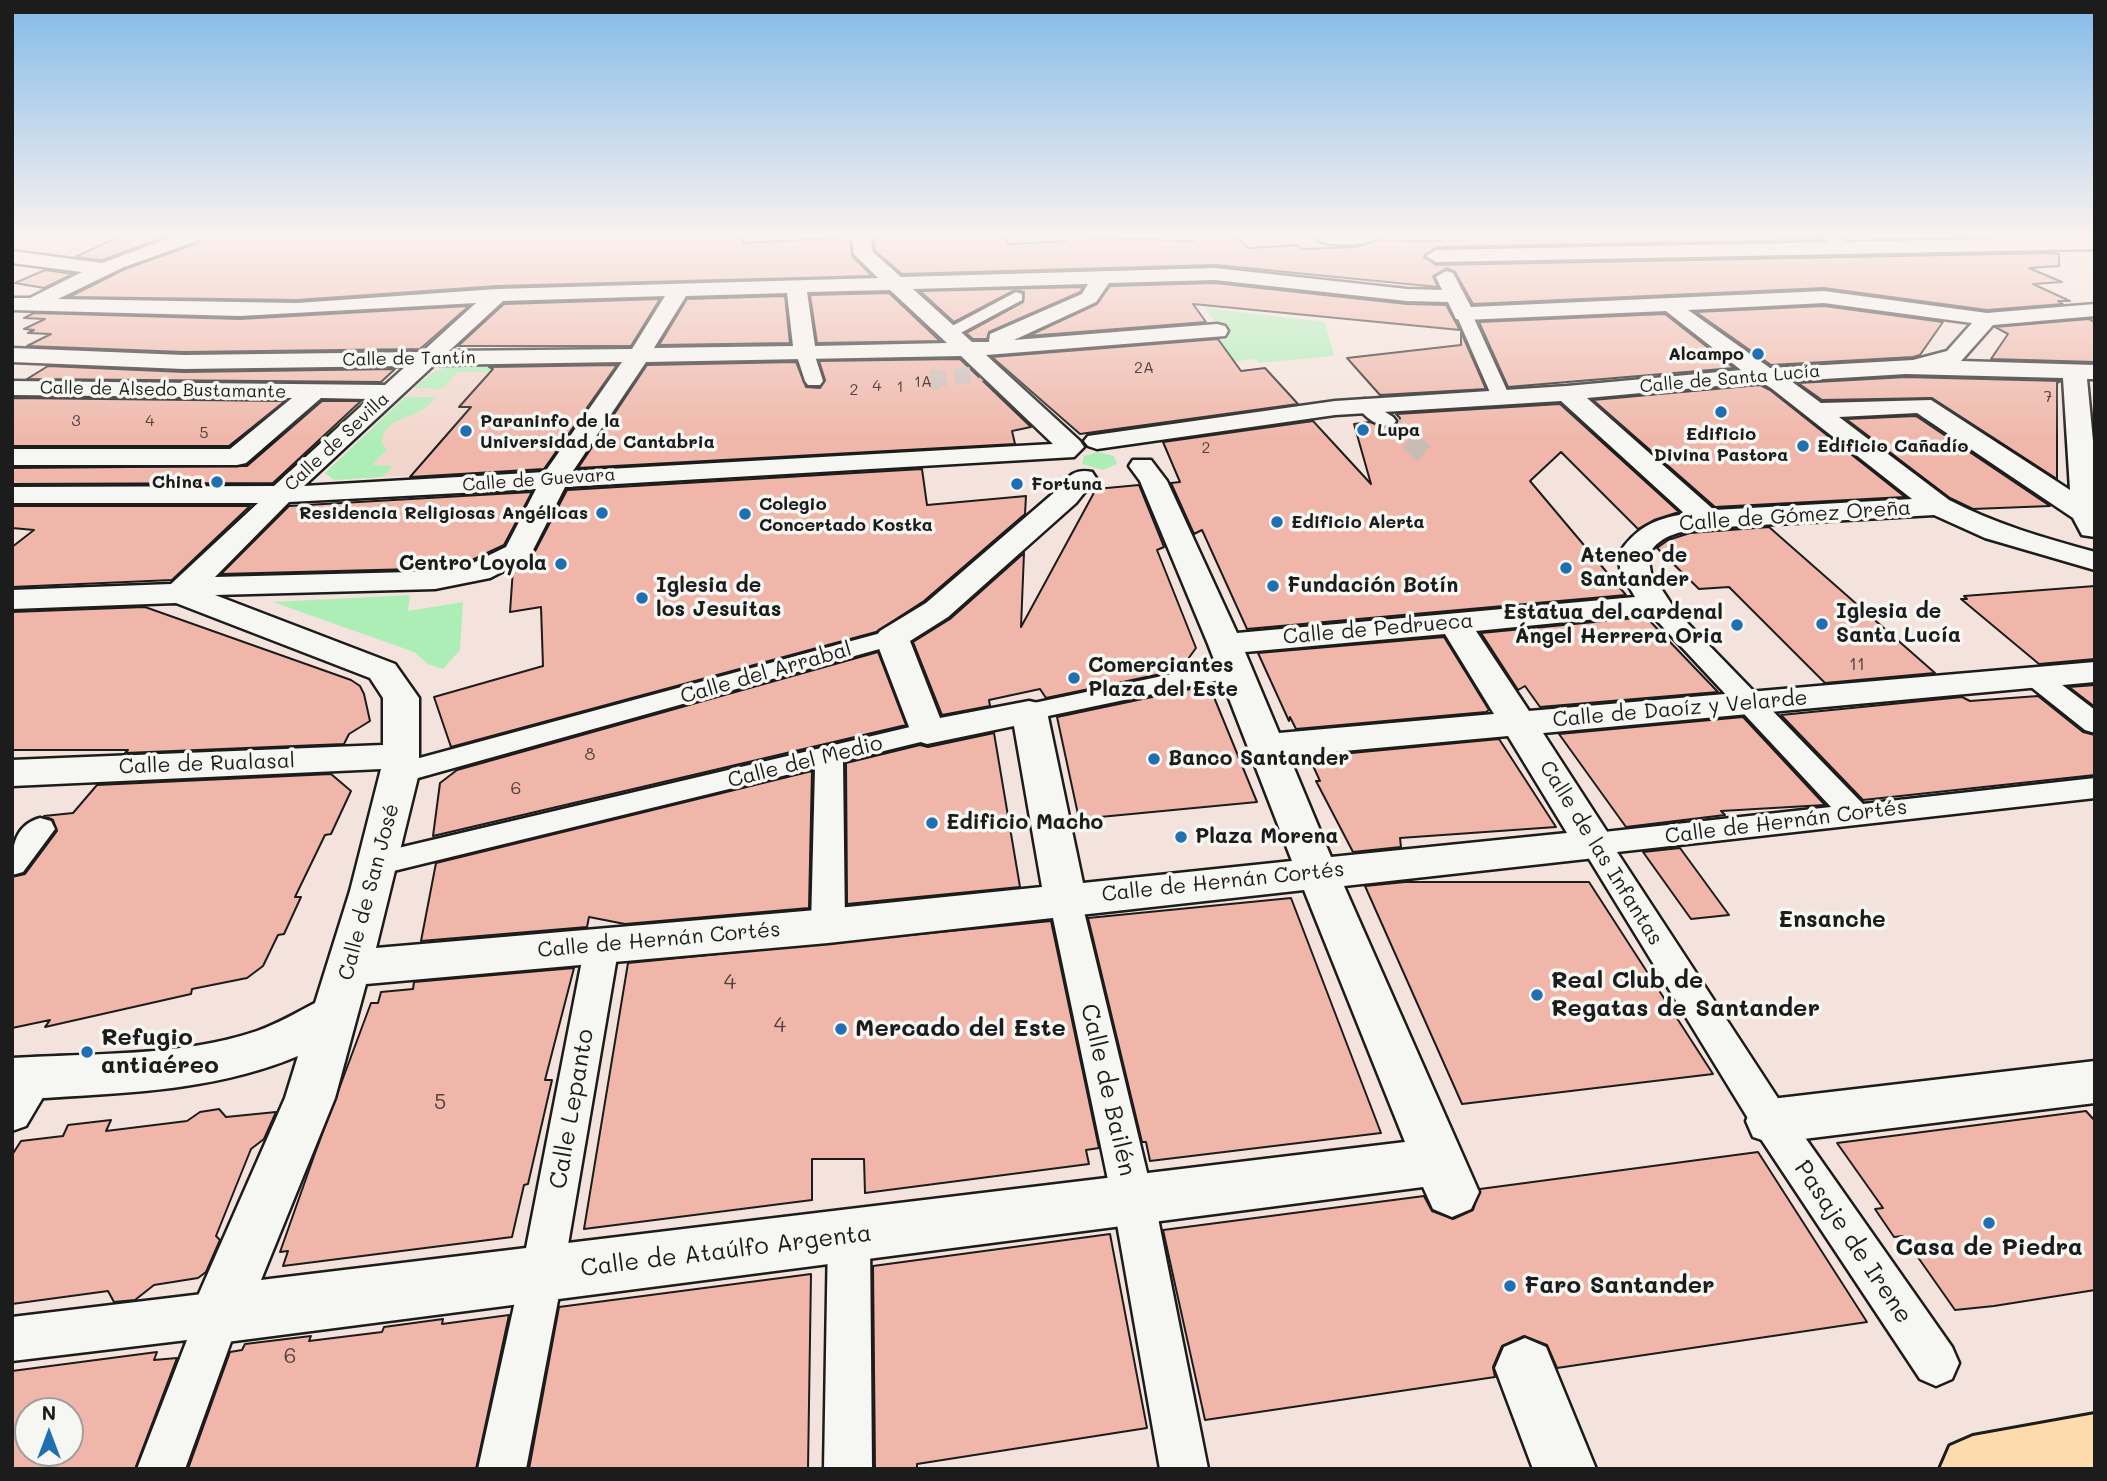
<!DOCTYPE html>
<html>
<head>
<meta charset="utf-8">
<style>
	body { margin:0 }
	#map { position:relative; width:2107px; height:1481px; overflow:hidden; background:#f4e3dc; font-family:Mali,sans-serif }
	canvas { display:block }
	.frame { position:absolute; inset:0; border:14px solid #1c1c1c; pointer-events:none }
	.north { position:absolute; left:14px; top:1397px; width:70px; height:70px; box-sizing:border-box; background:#f6f6f2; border:2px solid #9f9f9c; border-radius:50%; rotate:0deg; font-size:19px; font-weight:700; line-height:28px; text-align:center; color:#1c1c1c }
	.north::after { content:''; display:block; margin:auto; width:24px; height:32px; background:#1f6fb2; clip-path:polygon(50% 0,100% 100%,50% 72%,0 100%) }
</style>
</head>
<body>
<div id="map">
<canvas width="2107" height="1481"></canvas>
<div class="frame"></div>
<div class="north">N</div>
</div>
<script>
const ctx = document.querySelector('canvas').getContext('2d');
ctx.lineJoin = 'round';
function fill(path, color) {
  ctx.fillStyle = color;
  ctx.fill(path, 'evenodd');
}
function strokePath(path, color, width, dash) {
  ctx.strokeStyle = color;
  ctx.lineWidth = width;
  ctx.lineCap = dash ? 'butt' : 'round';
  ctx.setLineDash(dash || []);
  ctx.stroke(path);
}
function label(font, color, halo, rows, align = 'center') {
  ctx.font = font + ' Mali,sans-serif';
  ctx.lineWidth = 7;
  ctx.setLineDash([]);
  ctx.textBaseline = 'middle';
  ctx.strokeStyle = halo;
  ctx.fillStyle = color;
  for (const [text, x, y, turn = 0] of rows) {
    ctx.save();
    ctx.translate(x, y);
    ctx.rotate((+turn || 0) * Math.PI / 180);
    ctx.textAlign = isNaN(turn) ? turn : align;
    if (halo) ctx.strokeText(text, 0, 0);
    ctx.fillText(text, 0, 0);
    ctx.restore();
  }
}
const built = new Path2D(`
	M609,365L428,474L334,480L325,473L433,371L448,366Z`);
const green = new Path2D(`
	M1204,308L1325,322L1334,356L1259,363L1255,359L1198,366L1171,341L1228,336Z
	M497,365L491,372H458L442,389L414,388C444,360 459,366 497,365Z
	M405,397H436C432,401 428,407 423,409C408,419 381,420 382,444L387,449L372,465L393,466L382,477L334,480L325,473Z
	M1098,452L1114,456L1117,464L1103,470L1082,464L1084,456Z
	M410,595L408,611L463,602L460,650L443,669L428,664L414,652L273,602Z`);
const building = new Path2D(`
	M118,237H165L102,260L75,257Z
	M201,237H742L743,243L850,237L852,256L872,276L497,286L297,300L69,297L125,269L198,243Z
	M873,237H1006L1008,244L1066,241L1068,237L1195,241V237H1236L1249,248L1297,245L1301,249L1356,247L1377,240L1442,241L1437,237H1820L1821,240L1436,247L1424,257L1436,265L2050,253L2059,254V266L2029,268L2062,282L2033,284L2070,301H2058L2063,304L1987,310L1824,288L1473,304L1455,272L1447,268L1433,276L1438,287L1215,265L902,274L875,251Z
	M45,270L73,274L44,288L15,283Z
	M1215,283L1407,304L1446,305L1460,330L1193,304L1206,322L1028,336L1097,304L1110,286Z
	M1083,287L1080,292L989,332L987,339H973L966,333L1023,302L1024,292L1015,290L954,322L920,291Z
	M889,293L940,341L817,343L810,295Z
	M785,296L790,343L659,345L687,299Z
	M660,299L631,346H458L504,304Z
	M469,306L420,349L184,352L27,346L51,334L28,333L34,330L24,329L45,319L24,318L34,313L240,319Z
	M1824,306L1943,322L1920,355L1913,357L1771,365L1696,312Z
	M1665,314L1734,368L1508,387L1479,322Z
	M2089,319L2095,322V362L1991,359L2008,334L1995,327Z
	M1461,332L1486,389L1380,395L1347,358L1461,345Z
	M1218,339L1241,371L1265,368L1298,404L1080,434L992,357Z
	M960,359L1031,427L1012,431L1015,444L578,468L647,365L796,362L806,387L820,388L825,380L819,361Z
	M617,365L544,469L410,477L471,407H459L493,369L489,367Z
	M48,366L184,372L395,369L381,382L27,379Z
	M1906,377L2061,381L2057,383V479L1932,398L1822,400L1798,383Z
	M1760,385L1770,390L1905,497L1715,507L1593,400Z
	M12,398L285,401L229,446H12Z
	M322,401H361L273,483L12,484V468L247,466Z
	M1560,404L1679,512L1654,520L1638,529L1561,452L1530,481L1626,595L1247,629L1202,530L1194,534L1171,483L1180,482L1163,442L1313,421L1371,484L1354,424L1370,422L1388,428L1398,423L1400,418L1396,414Z
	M1916,416L2050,506L1973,509L1950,498L1846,419Z
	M922,469L927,505L1026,496L1025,514L924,601L876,632L451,747L434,697L543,666L541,607L510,612L513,569L531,559L567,490Z
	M1139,485L1164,547L1157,550L1196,648L1180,670L1046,698L1040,689L989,700L990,706L942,715L913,642L950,619L1024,553L1021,627L1096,489Z
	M532,492L504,545L472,560L415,569L221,574L289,506Z
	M12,506H250L172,580L12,587V547L34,530L12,528Z
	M1769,527L1935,673L1825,683L1729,587L1699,589L1657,548L1668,540L1690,533Z
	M2095,586V659L2039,664L1961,599H1967L1964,596Z
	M145,607L351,680L360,686L364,694L370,721L349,734L344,744L125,753L128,750H12V612Z
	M1646,617L1718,692L1540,707L1525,686L1518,690L1481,633Z
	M1444,637L1489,710L1486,712L1296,729L1290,717L1289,721L1258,653Z
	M878,652L906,725L433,836L440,783L457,770Z
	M1209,685L1257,802L1079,819L1057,717Z
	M2095,685V707L2069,687Z
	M2038,696L2083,732L2095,735V775L1863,800L1781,715L1962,697L1970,701Z
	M1743,717L1825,805L1721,811L1725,815L1626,827L1559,734Z
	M994,733L1020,887L847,904L846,763L920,745L928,747Z
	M1499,739L1556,827L1400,838L1401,847L1353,852L1316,781H1320L1309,757Z
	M812,771L809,908L625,924L589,917L587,927L421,941L436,863Z
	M331,774L351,791L331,834L325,835L295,897H301L284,934L278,935L263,966L247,978L192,989L191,994L45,1027L50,1020L12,1028V877L25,874L57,831L53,820L44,816L73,813L97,785Z
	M1680,848L1729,915L1691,919L1643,852Z
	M1405,882H1589L1713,1074L1462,1104L1365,886Z
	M1291,898L1381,1133L1150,1161L1146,1142H1142L1088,918Z
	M1051,921L1099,1148L1086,1150L1089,1164L865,1193L864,1159H812V1200L584,1229L628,963Z
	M574,968L545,1080H552L528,1184L524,1185L512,1237L283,1266L288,1251L280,1252L314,1156L371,1003H378L381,992L413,989L414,982Z
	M219,1109L226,1117L276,1112L264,1139L251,1149L216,1236L220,1240L206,1272L198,1278L154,1285L135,1300L114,1302L108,1291L12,1304V1155L21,1141L63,1136L68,1125L111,1120L106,1131L187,1121L200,1112Z
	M2086,1111L2095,1121V1290L1994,1306L1955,1310L1903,1236L1894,1237L1875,1209L1883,1208L1837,1143Z
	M1758,1152L1867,1322L1557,1368L1547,1345L1524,1336L1502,1346L1493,1367L1495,1377L1205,1420L1163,1230L1424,1196L1432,1211L1453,1219L1473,1210L1480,1189Z
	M1110,1234L1147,1428L917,1464V1469H875L873,1266Z
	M811,1274L808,1469H529L559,1307Z
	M509,1315L476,1469H188L230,1352L242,1350L245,1344L311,1336L309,1341L382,1332L384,1327L443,1319L442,1324Z
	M157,1352L154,1360L177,1358L135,1469H12V1371ZM28,1411H70V1453H28Z`);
const pedestrianTunnelFar1 = new Path2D(`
	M931,380L990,372`);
const pedestrianTunnel = new Path2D(`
	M931,380L939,379
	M1386,421L1428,457`);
const pedestrian = new Path2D(`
	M1822,237H1839L1853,247L1841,250Z
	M1016,292L1022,294V300L953,337L947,338L939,333Z
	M1464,309L1472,314L1510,397L1508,401L1501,403L1492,397L1456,314Z
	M805,348L814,353L823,381L820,385H808L805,381L796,353Z
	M1365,399L1393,417L1396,421L1393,425C1378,429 1364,416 1356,405L1358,401Z
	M1656,598L1665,600L1863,804L2095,778V798L1617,852L1785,1109L1952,1347L1959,1363L1952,1379L1936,1386L1920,1379L1757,1133L1580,844L1584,836L1595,833L1831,807L1647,610L1644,605L1647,600Z
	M892,630L901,633L905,638L901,643L400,783L390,780L386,773L390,766Z
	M1234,661L1243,663L1247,669L1243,675L1029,720L1019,718L1015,712L1019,706L1029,704Z
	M2035,669L2044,671L2095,710V733L2085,730L2026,683L2022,677L2026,671Z
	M927,723L937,726L941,732L937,738L843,761L845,926L840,935L828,939L816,935L811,926L815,768L377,875L366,872L361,864L366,856L377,853Z
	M40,818L51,821L55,829L23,872L12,875C12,851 12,826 40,818Z
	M1065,887L1076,890L1081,899L1158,1218L1208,1469H1160L1116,1218L1049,899L1054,890Z
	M602,932L614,936L619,945L563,1274L526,1469H478L521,1274L585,945L590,936Z
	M36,1061L49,1066L55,1077L26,1126L12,1131C12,1103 5,1072 36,1061Z
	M849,1216L864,1222L870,1236L872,1469H824L828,1236L834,1222Z
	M219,1292L235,1298L241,1314L185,1469H137L187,1340L12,1361V1317Z`);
const minor = new Path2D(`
	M172,237H199L197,241L124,267L58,299L297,303L497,289L878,278L854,254L852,237H870L873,252L901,277L1215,268L1407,289L1442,290L1436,277L1446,271L1453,273L1471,307L1824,291L1987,313L2095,304V316L1993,325L1961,361L2095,365V379H2087L2095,461V537L2082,535L2073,518L1917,413L1839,417L1949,500C1995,524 2044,538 2095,552V570L1985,538L1934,515L1707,528C1684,531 1661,533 1648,555L1651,573L1672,605L1667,612L1476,631L1529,711L2095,662V682L1543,733L1615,844L1609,854L1595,858L1344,886L1479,1192L1471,1209L1452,1217L1433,1209L1423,1187L219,1343L199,1334L190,1314L285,1098L298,1056C208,1094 109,1093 12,1100V1058C92,1053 180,1057 257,1031C277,1024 296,1013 315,1003L350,891L381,769L12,786V760L383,745V698L370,678L176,603L12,609V590L171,584L258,503H12V487L274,486L369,399L321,398L246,463L237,465H12V449H230L292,398L12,395V381L385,385L406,366L184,369L12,362V348L184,355L422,352L476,303L240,316L12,310V298H30L82,272L12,263V251L102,263ZM1215,280L1407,301L1448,302L1456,319L1464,320L1666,311L1741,370L1567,386L1335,401L1088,436L1084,441L1088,446L1097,449L1335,415L1561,401L1685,514C1654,519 1635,528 1618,555L1621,573L1635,597L1237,633L1167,481L1151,460H1133L1129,466L1140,481L1208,644L1292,861L1083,883L1047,712L1042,704L1029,701L940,718L910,641L948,617L1076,503L1096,478L1092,472C1073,468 1067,478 1056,491L926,603L880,631L875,638L914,740L927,744L1014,726L1042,887L828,909L376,948L419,773V698L395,664L215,595L435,589L490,578L529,558L565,487L1074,457L1084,447L1080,441L986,355L1225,336L1228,331L1225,326L1217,324L1014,340L1096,302L1109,283ZM1088,284L1082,294L990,334L989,342H972L913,289ZM890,290L947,343L815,346L807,292ZM787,293L793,346L654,348L686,296ZM665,296L632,349L449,351L503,301ZM1824,303L1972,323L1947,351L1913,360L1770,368L1688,310ZM961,356L1053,444L573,471L646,362ZM622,362L545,472L304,486L434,365ZM1906,374L2063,378L2070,490L1931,400L1821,403L1791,381ZM1761,382L1771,388L1912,499L1714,510L1587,398ZM536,489L506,547L469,565L412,572L215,577L289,502ZM1445,634L1494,714L1279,733L1245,652ZM1508,736L1567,833L1331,857L1289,756ZM1304,890L1405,1142L261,1280L335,1098L366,984L828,943Z
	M1314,237H1377C1368,247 1323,247 1314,237Z
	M2095,237V249L1436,262L1426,256L1436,250Z
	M2095,1061V1103L1771,1143L1753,1137L1746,1121L1753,1105L1771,1099Z
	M1525,1338L1546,1347L1596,1469H1533L1495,1368L1504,1347Z`);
const primary = new Path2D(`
	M2095,1414V1469H1940L1950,1446L1973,1436Z`);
const markers = [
	[1758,354,7,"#1f6fb2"],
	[1721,412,7,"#1f6fb2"],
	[1363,430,7,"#1f6fb2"],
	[466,431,7,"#1f6fb2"],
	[1803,446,7,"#1f6fb2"],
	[217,482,7,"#1f6fb2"],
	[1017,484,7,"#1f6fb2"],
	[602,513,7,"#1f6fb2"],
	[745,514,7,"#1f6fb2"],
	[1277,522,7,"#1f6fb2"],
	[561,564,7,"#1f6fb2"],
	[1566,568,7,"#1f6fb2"],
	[1273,586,7,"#1f6fb2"],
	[642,598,7,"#1f6fb2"],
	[1822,624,7,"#1f6fb2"],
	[1737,625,7,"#1f6fb2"],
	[1074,678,7,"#1f6fb2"],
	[1154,759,7,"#1f6fb2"],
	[932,823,7,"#1f6fb2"],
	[1181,837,7,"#1f6fb2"],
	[1537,995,7,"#1f6fb2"],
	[841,1029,7,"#1f6fb2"],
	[87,1052,7,"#1f6fb2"],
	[1989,1223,7,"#1f6fb2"],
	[1510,1286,7,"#1f6fb2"]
];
const farNumbernames = [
	["2A",1144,368],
	["1A",923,382],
	["4",877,386],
	["1",900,387],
	["2",854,390],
	["7",2048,397],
	["3",76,421],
	["4",150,421],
	["5",204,433],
	["2",1206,448]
];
const farPoinames = [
	["Alcampo",1744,354,"right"],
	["Paraninfo de la",480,421],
	["Universidad de Cantabria",480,442],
	["Lupa",1377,430],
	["Edificio",1721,434,"center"],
	["Divina Pastora",1721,455,"center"],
	["Edificio Cañadío",1817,446],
	["China",203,482,"right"],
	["Fortuna",1031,484],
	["Colegio",759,504],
	["Concertado Kostka",759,525],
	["Residencia Religiosas Angélicas",588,513,"right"],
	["Edificio Alerta",1291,522]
];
const farStreetnames = [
	["Calle de Tantín",409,359,-1],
	["Calle de Santa Lucía",1730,379,-5],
	["Calle de Alsedo Bustamante",163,390,1],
	["Calle de Sevilla",337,442,-43],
	["Calle de Guevara",539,480,-4]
];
const numberNames = [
	["11",1857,664],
	["8",590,754],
	["6",516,788]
];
const streetNames = [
	["Calle de Gómez Oreña",1795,516,-4],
	["Calle de Pedrueca",1378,629,-5],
	["Calle del Arrabal",766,673,-16],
	["Calle de Daoíz y Velarde",1680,709,-5],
	["Calle del Medio",805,762,-14],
	["Calle de Rualasal",207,764,-2],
	["Calle de Hernán Cortés",1786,822,-7],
	["Calle de las Infantas",1601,853,58],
	["Calle de Hernán Cortés",1223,882,-6],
	["Calle de San José",369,892,-75],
	["Calle de Hernán Cortés",659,940,-5]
];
const poiNames = [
	["Ateneo de",1580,556],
	["Santander",1580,580],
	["Centro Loyola",547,564,"right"],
	["Iglesia de",656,586],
	["los Jesuitas",656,610],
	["Fundación Botín",1287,586],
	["Iglesia de",1836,612],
	["Santa Lucía",1836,636],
	["Estatua del cardenal",1723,613,"right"],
	["Ángel Herrera Oria",1723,637,"right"],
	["Comerciantes",1088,666],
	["Plaza del Este",1088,690],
	["Banco Santander",1168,759],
	["Edificio Macho",946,823],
	["Plaza Morena",1195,837]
];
const nearNumbernames = [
	["4",730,983],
	["4",780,1026],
	["5",440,1103],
	["6",290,1357]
];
const neighbourhoodNames = [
	["Ensanche",1832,920]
];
const nearPoinames = [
	["Real Club de",1551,981],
	["Regatas de Santander",1551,1009],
	["Mercado del Este",855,1029],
	["Refugio",101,1038],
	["antiaéreo",101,1066],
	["Casa de Piedra",1989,1248,"center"],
	["Faro Santander",1524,1286]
];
const nearStreetnames = [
	["Calle de Bailén",1108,1090,77],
	["Calle Lepanto",572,1109,-80],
	["Pasaje de Irene",1853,1242,56],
	["Calle de Ataúlfo Argenta",726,1251,-7]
];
fill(built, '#f2d6cd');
fill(green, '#adeeb7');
fill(building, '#efb6a9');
strokePath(building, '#1c1c1c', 2);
strokePath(pedestrianTunnelFar1, '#c9bbb6', 16, [16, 8]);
strokePath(pedestrianTunnel, '#c9bbb6', 20, [20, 10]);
strokePath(pedestrian, '#1c1c1c', 5);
strokePath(minor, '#1c1c1c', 5);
strokePath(primary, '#1c1c1c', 6);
fill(pedestrian, '#f6f6f2');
fill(minor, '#f6f6f2');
fill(primary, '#fedbac');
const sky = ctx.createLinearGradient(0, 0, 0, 444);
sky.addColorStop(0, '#83bae9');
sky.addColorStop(0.53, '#faf2ef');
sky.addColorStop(1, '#faf2ef00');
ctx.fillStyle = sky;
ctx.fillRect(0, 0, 2107, 444);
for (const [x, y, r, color] of markers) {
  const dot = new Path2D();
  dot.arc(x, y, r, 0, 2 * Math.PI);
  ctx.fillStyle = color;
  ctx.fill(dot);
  strokePath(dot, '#f6f6f2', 2.5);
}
label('16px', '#51423f', null, farNumbernames);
label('bold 18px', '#1c1c1c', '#f6f6f2', farPoinames, 'left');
label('18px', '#1c1c1c', '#f6f6f2', farStreetnames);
label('18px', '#51423f', null, numberNames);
label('21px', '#1c1c1c', '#f6f6f2', streetNames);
label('bold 21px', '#1c1c1c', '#f6f6f2', poiNames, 'left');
label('21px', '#51423f', null, nearNumbernames);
label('bold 23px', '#1c1c1c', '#f6f6f2', neighbourhoodNames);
label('bold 24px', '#1c1c1c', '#f6f6f2', nearPoinames, 'left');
label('24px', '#1c1c1c', '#f6f6f2', nearStreetnames);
</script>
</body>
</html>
